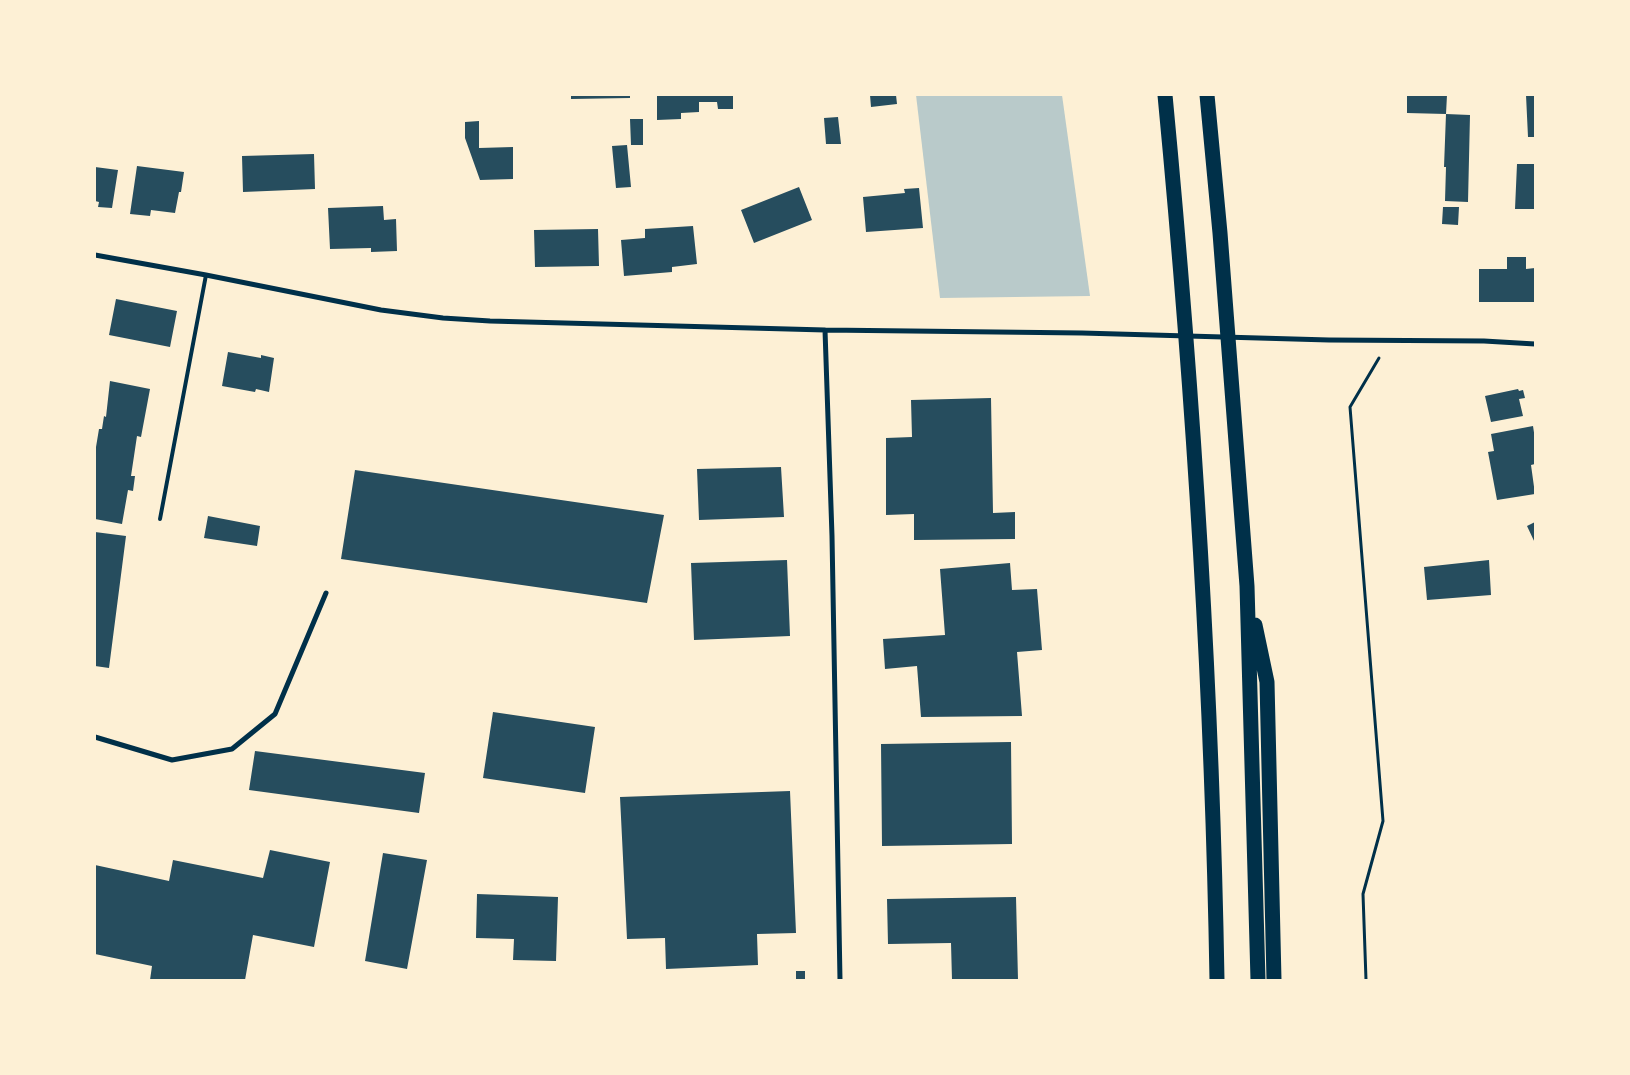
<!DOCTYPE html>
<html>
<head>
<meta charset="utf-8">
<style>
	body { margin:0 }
	#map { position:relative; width:1630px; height:1075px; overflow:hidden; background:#fdf0d5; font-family:"IBM Plex Serif",serif }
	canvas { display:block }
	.frame { position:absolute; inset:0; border:96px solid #fdf0d5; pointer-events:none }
</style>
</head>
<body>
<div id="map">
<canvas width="1630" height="1075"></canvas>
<div class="frame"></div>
</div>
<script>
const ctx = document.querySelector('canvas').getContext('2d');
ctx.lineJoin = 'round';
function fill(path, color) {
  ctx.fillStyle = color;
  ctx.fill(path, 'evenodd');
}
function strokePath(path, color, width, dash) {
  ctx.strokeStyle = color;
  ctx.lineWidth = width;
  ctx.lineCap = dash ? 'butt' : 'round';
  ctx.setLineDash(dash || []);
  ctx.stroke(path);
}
const green = new Path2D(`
	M916,95H1062L1090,296L940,298Z`);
const building = new Path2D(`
	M571,95H630V98L571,99Z
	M657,95H733V109H718L717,102H699V112L681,113V119L657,120Z
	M870,95H896L897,104L871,107Z
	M1407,95H1447L1446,114L1470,115L1468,202L1445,201L1446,167H1444L1446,114L1407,113Z
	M1526,95H1535V137H1528Z
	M838,117L841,144H826L824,118Z
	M630,119H643V145H631Z
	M479,121V148L513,147V179L480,180L465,138V122Z
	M627,145L631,187L616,188L612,146Z
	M314,154L315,189L243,192L242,156Z
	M1517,164H1535V209H1515Z
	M137,166L184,172L181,192H179L175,213L151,210L150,216L130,214Z
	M95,167L118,170L112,208L98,207L99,202L95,201Z
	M799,187L812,220L754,243L741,210Z
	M919,188L923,228L866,232L863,197L905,193L904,189Z
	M383,206L384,220L396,219L397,251L371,252V248L330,249L328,208Z
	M1443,207H1459L1458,225L1442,224Z
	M693,226L697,264L672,267V272L624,276L621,240L645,238V229Z
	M598,229L599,266L535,267L534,230Z
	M1507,257H1526V269L1535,268V302H1479V269H1507Z
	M116,299L177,311L170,347L109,335Z
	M228,352L261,358V355L274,358L269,392L256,389L255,392L222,386Z
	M110,381L150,389L141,437L137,436L131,476H135L133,491L128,490L122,524L95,519V453L99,429H102L104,416L106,417Z
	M1518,389L1519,391L1523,390L1525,398L1519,399L1523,416L1491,422L1485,396Z
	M991,398L993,513L1015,512V539L914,540V514L886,515V438L912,437L911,400Z
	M1533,426L1535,439V464L1531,465L1535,494L1497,500L1488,452L1494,451L1491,434Z
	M781,467L784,517L699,520L697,469Z
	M355,470L664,515L647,603L341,559Z
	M208,516L260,526L257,546L204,538Z
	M1535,522V543L1527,526Z
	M95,532L126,536L109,668L95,666Z
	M787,560L790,636L694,640L691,563Z
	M1489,560L1491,595L1427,600L1424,567Z
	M1010,563L1012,590L1037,589L1042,650L1017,652L1022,716L921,717L917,666L885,669L883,639L945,635L940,569Z
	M493,712L595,727L585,793L483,778Z
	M1011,742L1012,844L882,846L881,744Z
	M255,751L425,773L419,813L249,790Z
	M790,791L796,933L757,934L758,965L666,969L665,938L627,939L620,797Z
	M270,850L330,862L314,947L253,935L245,980H150L152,966L95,954V865L169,881L173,860L263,878Z
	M383,853L427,860L407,969L365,961Z
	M477,894L558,897L556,961L513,960L514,939L476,938Z
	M1016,897L1018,980H952L951,943L888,944L887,899Z
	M796,971H805V980H796Z`);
const path = new Path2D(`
	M1366,980L1363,894L1383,821L1350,407L1379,358`);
const service = new Path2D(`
	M160,519L206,275`);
const minor = new Path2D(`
	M95,255L206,275L381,310L443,318L490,321L825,330L1082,333L1329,340L1484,341L1535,344
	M825,330L832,536L840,980
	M95,737L172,760L232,749L275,714L326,593`);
const motorway = new Path2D(`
	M1165,95C1193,389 1212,684 1217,980
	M1207,95L1220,233L1247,586L1258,980
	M1255,625L1267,682L1274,980`);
fill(green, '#b9caca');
fill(building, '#264d5e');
strokePath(path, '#003049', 3);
strokePath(service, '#003049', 4);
strokePath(minor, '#003049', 5);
strokePath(motorway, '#003049', 15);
</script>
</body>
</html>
